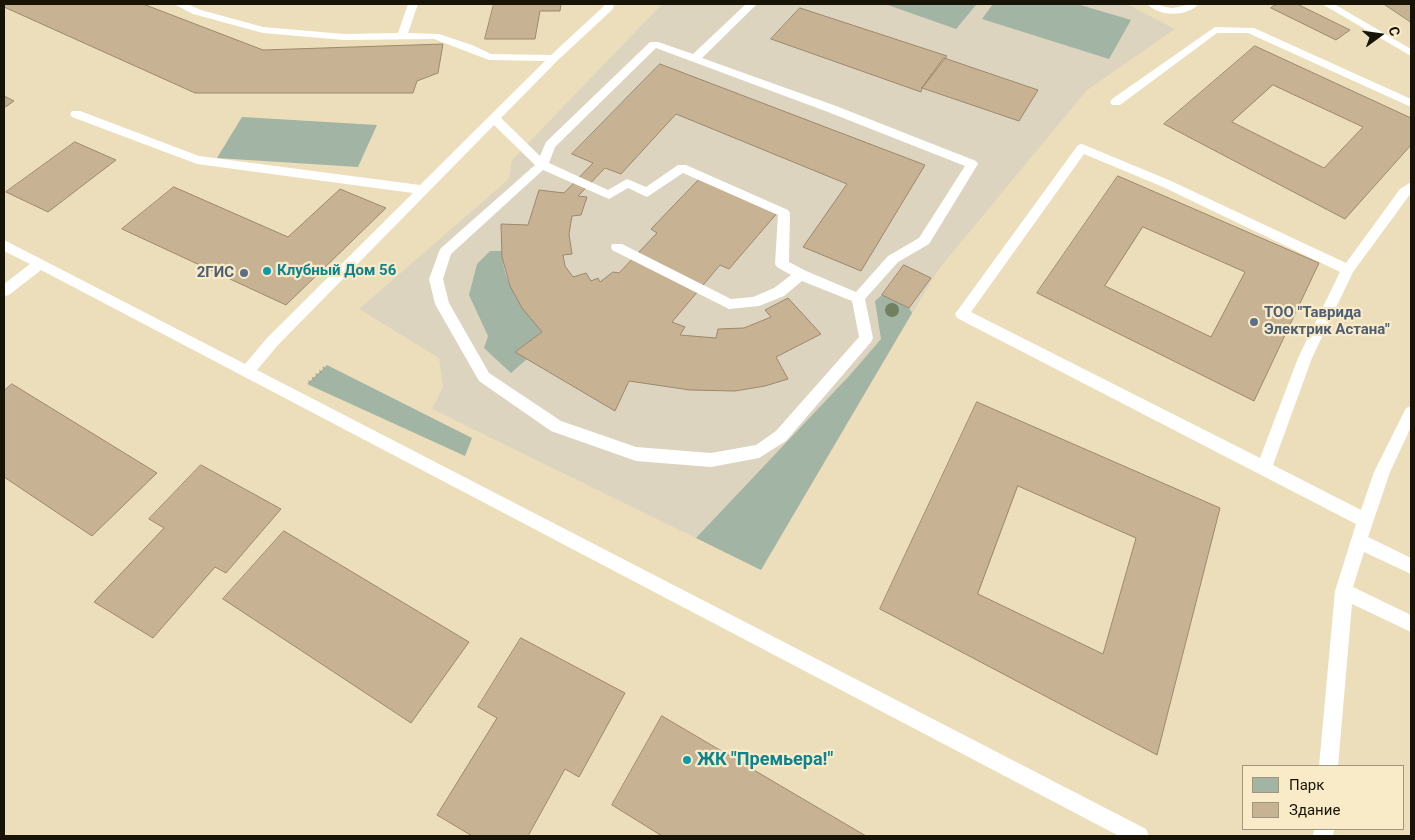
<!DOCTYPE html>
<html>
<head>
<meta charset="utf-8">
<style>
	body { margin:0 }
	#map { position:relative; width:1415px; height:840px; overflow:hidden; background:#ecdebb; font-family:Roboto,sans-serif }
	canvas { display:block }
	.frame { position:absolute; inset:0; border:5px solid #181307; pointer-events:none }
	.legend { position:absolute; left:1242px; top:765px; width:162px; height:65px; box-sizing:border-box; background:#f9ebc8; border:1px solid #9f957b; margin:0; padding:6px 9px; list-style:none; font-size:15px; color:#181307 }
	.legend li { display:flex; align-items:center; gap:10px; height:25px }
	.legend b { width:25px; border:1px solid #9f957b }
	.north { position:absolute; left:1355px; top:10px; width:50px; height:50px; -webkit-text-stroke:4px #f9ebc8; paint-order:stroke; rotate:76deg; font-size:14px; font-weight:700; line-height:20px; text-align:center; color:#181307 }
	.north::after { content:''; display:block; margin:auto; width:18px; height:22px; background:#181307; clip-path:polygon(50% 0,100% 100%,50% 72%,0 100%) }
</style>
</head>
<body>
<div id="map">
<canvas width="1415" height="840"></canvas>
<div class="frame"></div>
<ul class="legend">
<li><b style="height:14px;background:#a2b4a3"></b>Парк</li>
<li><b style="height:14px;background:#c8b294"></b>Здание</li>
</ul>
<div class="north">С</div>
</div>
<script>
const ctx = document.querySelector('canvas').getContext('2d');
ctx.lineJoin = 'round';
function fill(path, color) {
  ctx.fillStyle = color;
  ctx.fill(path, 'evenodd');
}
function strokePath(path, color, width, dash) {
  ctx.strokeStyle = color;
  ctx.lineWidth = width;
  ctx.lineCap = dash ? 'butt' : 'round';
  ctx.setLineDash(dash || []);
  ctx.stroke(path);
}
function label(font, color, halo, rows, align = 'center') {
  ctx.font = font + ' Roboto,sans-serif';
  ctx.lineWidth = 4.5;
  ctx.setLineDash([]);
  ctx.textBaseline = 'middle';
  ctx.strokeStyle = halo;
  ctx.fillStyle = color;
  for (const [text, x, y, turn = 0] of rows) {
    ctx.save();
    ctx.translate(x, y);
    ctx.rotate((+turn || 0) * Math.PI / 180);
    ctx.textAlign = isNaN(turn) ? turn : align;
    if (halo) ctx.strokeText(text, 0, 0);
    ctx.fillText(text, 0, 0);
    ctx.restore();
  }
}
const education = new Path2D(`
	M662,4H1127L1175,29L1087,90L938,270L761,570L432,409L443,387L439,358L359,309L509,179L512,160Z`);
const green = new Path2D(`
	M885,4H972L976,5L956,29Z
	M993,4H1077L1131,20L1109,59L982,19Z
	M242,117L377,125L358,167L217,158Z
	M490,251H502C502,283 523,308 542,332L515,352L527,359L511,373L484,348L488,336L469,295L477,264Z
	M882,295L909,308L912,313L761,570L696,538L850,375L881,339L875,301Z
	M327,365L472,438L465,456L307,384Z`);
const building = new Path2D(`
	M4,4H143L263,50L443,44L438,73L417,81L413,93H195L4,7Z
	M494,4H561L560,11H540L535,39H485Z
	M1277,4H1297L1350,30L1336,40L1271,8Z
	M1384,4H1411V22Z
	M800,8L947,56L922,88L921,92L771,39Z
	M1255,46L1411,118V145L1345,219L1164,124ZM1273,85L1363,127L1324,168L1232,122Z
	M944,58L1038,90L1019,121L922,88Z
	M660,64L925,165L861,271L803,247L847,184L676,114L621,174L605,168L578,196L587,197L581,215L572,216L569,234L572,254L563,255L565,266L573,277L586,273L591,281L598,278L600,282L613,272L619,273L657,233L651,229L702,176L778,212L729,269L720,265L672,322L685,327L680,335L716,338L718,329L744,328L771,317L765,310L788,298L821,334L776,357L788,379L765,386L735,391L690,390L629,381L615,411L515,352L542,332L522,308L510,286L502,257L501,224L528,225L539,190L564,193L593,163L572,154Z
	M4,96L14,101L4,108Z
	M75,142L116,160L48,212L6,192Z
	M1118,176L1319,263L1254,401L1037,293ZM1143,227L1245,272L1211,337L1105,286Z
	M174,187L288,237L340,189L386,208L286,305L122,229Z
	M904,265L931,278L909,308L882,295Z
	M12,384L157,473L92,536L4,477V391Z
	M977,402L1220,508L1157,755L880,609ZM1018,486L1136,538L1103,654L978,594Z
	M201,465L281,509L226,573L215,567L153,638L94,602L164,528L149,519Z
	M284,531L469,642L411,723L223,599Z
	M521,638L625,693L579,777L565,769L528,836H472L437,815L497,718L478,707Z
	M662,716L866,836H662L612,805Z`);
const path = new Path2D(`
	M309,382L327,365`);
const lane = new Path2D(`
	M174,4H187L201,10L263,27L344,34L398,33L408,4H418L408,33L439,34L472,45L491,54L551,55L604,6V4H614L613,9L558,60L501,118L540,156L546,142L650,42H658L693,54L746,4H757L702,58L836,106L976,161L978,164L929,244L898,262L865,299L873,338L871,342L786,441L759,458L711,467L636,461L551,431L479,381L435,304L429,279L440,249L535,165L494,125L278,345L257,370L1146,829L1149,836H1119L41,270L9,295L4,296V284L30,264L4,251V240L245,364L268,337L413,193L197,164L72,117L70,114L72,111H80L199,156L420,185L545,61L489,60L434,39L344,40L263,33L193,14ZM656,48L828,112L965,166L919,238L888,256L856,292L806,271L789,262L790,213L788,210L686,165H678L646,187L627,179L608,190L549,163L555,147ZM543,170L609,199L628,188L647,197L683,173L778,215L775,264L777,267L791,275L774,288L753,297L731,299L622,244H612L611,247L612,250L729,309L759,306L784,296L802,281L852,301L859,337L776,431L756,445L711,453L636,447L561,421L489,373L449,303L443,279L451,254Z
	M1147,4C1157,3 1162,7 1171,8C1181,8 1189,3 1199,4C1186,17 1160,17 1147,4Z
	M1322,4H1334L1411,49V56Z
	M1215,27L1254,28L1411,99V107L1248,33H1217L1120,105H1112L1110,102L1112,99Z
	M1082,144L1171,181L1346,263L1400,189L1411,182V193L1353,272L1312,358L1273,465L1361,510L1374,472L1406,408L1411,406V427L1390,472L1368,537L1411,558V574L1364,552L1353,587L1411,615V632L1352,604L1338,766H1319L1335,591L1356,524L957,318L955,314L1078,145ZM1084,154L1163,187L1340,272L1298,358L1260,458L971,312Z
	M1314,829H1334L1333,836H1313Z`);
const trees = [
	[892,310]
];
const markers = [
	[267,271,5,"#0f9aa8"],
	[244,273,5,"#5c6f8a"],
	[1254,322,5,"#5c6f8a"],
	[687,760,5,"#0f9aa8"]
];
const cultureNames = [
	["Клубный Дом 56",277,271]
];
const serviceNames = [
	["2ГИС",234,273],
	["ТОО \"Таврида",1264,313,"left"],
	["Электрик Астана\"",1264,330,"left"]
];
const nearCulturenames = [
	["ЖК \"Премьера!\"",697,760]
];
fill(education, '#ddd4bf');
fill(green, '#a2b4a3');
fill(building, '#c8b294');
strokePath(building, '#9d886c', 1);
strokePath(path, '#a4997e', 3, [1, 4]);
fill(lane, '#fff');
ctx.fillStyle = '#71805f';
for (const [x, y] of trees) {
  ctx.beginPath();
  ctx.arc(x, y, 7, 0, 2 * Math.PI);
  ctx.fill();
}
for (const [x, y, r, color] of markers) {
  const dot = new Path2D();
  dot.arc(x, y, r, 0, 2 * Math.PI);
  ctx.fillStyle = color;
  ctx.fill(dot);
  strokePath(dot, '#f9ebc8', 2);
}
label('bold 15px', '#0d838f', '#f9ebc8', cultureNames, 'left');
label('bold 15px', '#4e5e75', '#f9ebc8', serviceNames, 'right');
label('bold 18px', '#0d838f', '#f9ebc8', nearCulturenames, 'left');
</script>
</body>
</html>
